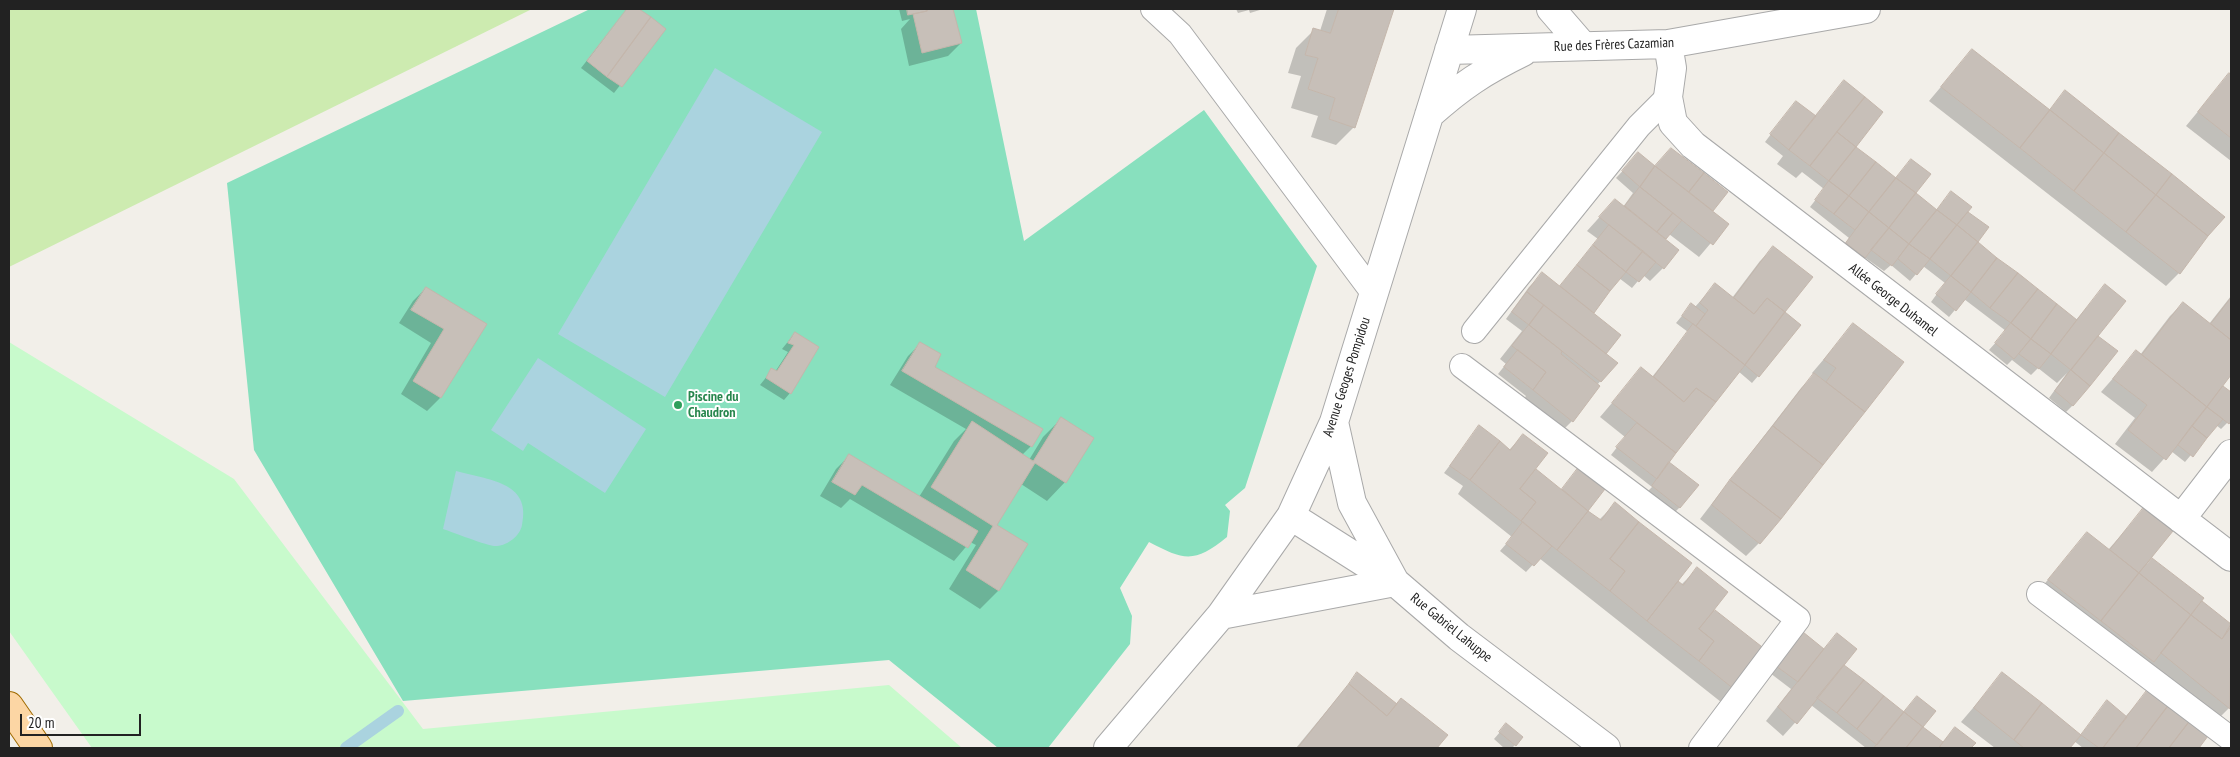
<!DOCTYPE html>
<html>
<head>
<meta charset="utf-8">
<style>
	body { margin:0 }
	#map { position:relative; width:2240px; height:757px; overflow:hidden; background:#f2efe9; font-family:"PT Sans Narrow",sans-serif }
	canvas { display:block }
	.frame { position:absolute; inset:0; border:10px solid #222; pointer-events:none }
	.scale { position:absolute; left:20px; top:714px; width:121px; height:22px; box-sizing:border-box; border:2px solid #222; border-top:0; padding-left:6px; font-size:15px; line-height:18px; white-space:nowrap; color:#222; -webkit-text-stroke:4px #fff; paint-order:stroke }
</style>
</head>
<body>
<div id="map">
<canvas width="2240" height="757"></canvas>
<div class="frame"></div>
<div class="scale">20 m</div>
</div>
<script>
const ctx = document.querySelector('canvas').getContext('2d');
ctx.lineJoin = 'round';
function fill(path, color) {
  ctx.fillStyle = color;
  ctx.fill(path, 'evenodd');
}
function strokePath(path, color, width, dash) {
  ctx.strokeStyle = color;
  ctx.lineWidth = width;
  ctx.lineCap = dash ? 'butt' : 'round';
  ctx.setLineDash(dash || []);
  ctx.stroke(path);
}
function label(font, color, halo, rows, align = 'center') {
  ctx.font = font + ' "PT Sans Narrow",sans-serif';
  ctx.lineWidth = 4;
  ctx.setLineDash([]);
  ctx.textBaseline = 'middle';
  ctx.strokeStyle = halo;
  ctx.fillStyle = color;
  for (const [text, x, y, turn = 0] of rows) {
    ctx.save();
    ctx.translate(x, y);
    ctx.rotate((+turn || 0) * Math.PI / 180);
    ctx.textAlign = isNaN(turn) ? turn : align;
    if (halo) ctx.strokeText(text, 0, 0);
    ctx.fillText(text, 0, 0);
    ctx.restore();
  }
}
const grass = new Path2D(`
	M9,9H532L9,267Z`);
const park = new Path2D(`
	M9,342L234,479L423,729L889,685L962,748H92L9,631Z`);
const pitch = new Path2D(`
	M590,9H976L1024,241L1204,110L1317,266L1245,488L1225,505L1230,511L1227,537C1195,563 1185,561 1149,542L1120,588L1132,616L1130,644L1048,748H998L889,660L403,701L254,450L227,183Z`);
const water = new Path2D(`
	M715,68L822,132L665,397L558,334Z
	M538,358L646,429L605,493L528,443L523,451L491,430Z
	M456,471C487,480 532,481 522,525C520,536 508,545 497,546C489,547 453,532 443,529Z`);
const shadow = new Path2D(`
	M628,9H637L664,29L614,93L581,68Z
	M899,9H952L961,43L948,56L909,66L901,29L910,19L902,21Z
	M1236,9H1263L1250,13L1249,10L1238,13Z
	M1327,9H1393L1354,127L1336,145L1311,137L1318,116L1291,108L1301,76L1288,73L1296,48L1314,30L1320,31Z
	M1972,50L2049,111L2059,98L2179,273L2166,286L1929,101Z
	M2229,74L2231,76V161L2186,126Z
	M1845,82L1854,147L1895,179L1911,160L1914,193L1936,211L1945,199L1987,228L1976,242L2076,320L2105,286L2097,336L2072,406L2066,412L2049,398L2067,373L2057,383L2038,368L2031,375L2012,360L2007,365L1989,350L2006,331L1964,299L1949,317L1931,302L1945,283L1923,266L1910,281L1891,265L1884,271L1864,257L1858,263L1840,250L1849,238L1810,207L1824,189L1802,172L1796,178L1777,164L1783,156L1765,142L1790,109L1814,117Z
	M1664,156L1727,192L1711,211L1727,224L1699,257L1669,234L1664,239L1663,268L1650,281L1643,275L1632,288L1619,278L1591,313L1604,355L1616,364L1597,385L1572,421L1559,434L1521,403L1526,396L1498,374L1506,364L1500,359L1522,331L1506,319L1529,287L1542,274L1559,287L1598,239L1587,231L1615,200L1623,207L1633,193L1616,178L1632,161L1655,168Z
	M1773,248L1784,312L1758,376L1752,383L1738,371L1668,462L1680,507L1673,514L1646,493L1652,487L1611,455L1625,437L1600,417L1641,369L1652,377L1688,332L1676,323L1691,305L1694,308L1715,285L1732,298L1760,261Z
	M426,288L486,324L440,398L427,411L401,394L431,343L399,323L413,301Z
	M2231,296V374L2222,386L2231,394V419L2221,429L2216,425L2185,462L2171,451L2152,472L2115,444L2135,418L2101,392L2136,352L2140,355L2170,316L2183,303L2209,324Z
	M1853,325L1902,362L1759,543L1746,556L1700,519L1801,388L1814,375L1812,373Z
	M795,333L817,348L790,393L784,400L760,385L772,370L775,372L788,352L782,349Z
	M921,343L933,367L1031,446L1022,455L1029,460L1043,437L1061,419L1092,438L1065,482L1047,501L1021,484L995,525L998,591L980,609L949,589L976,545L970,542L954,561L850,499L841,508L820,496L836,469L849,456L919,497L954,441L966,429L890,385L908,356Z
	M1479,427L1509,450L1523,436L1534,469L1561,491L1572,476L1603,490L1587,510L1599,520L1615,504L1681,585L1697,569L1713,610L1764,651L1721,702L1539,558L1526,572L1500,551L1512,537L1458,494L1463,486L1444,473Z
	M2144,509L2145,563L2231,626V706L2216,721L2036,594L2087,533L2108,550Z
	M1837,635L1842,665L1903,713L1917,697L1921,727L1942,743L1955,728L1974,743L1970,748H1866L1811,705L1783,736L1766,721L1791,689L1770,673L1797,640L1823,650Z
	M1357,674L1396,705L1446,735L1436,748H1296Z
	M2002,674L2080,736L2107,702L2125,717L2148,691L2206,736L2197,748H2105V745L2102,748H2083L2074,741L2068,748H1995L1961,722Z
	M1500,732L1522,738L1512,748H1504L1494,739Z`);
const stream = new Path2D(`
	M346,748L398,711`);
const building = new Path2D(`
	M627,9H639L651,17L607,77L587,61Z
	M907,9H926L927,11L908,15Z
	M926,9H953L962,43L922,53L913,14L927,11Z
	M1339,9H1394L1355,128L1329,119L1335,98L1308,89L1318,58L1305,55L1313,28L1330,33Z
	M651,17L666,29L622,87L607,77Z
	M1972,49L2050,110L2020,148L1941,87Z
	M2229,73L2231,74V138L2198,112Z
	M1844,80L1865,97L1810,166L1789,150Z
	M2065,90L2119,133L2104,153L2050,110Z
	M1865,97L1883,112L1856,147L1837,132Z
	M1796,101L1816,116L1789,150L1770,134Z
	M2050,110L2104,153L2074,191L2020,148Z
	M1837,132L1856,147L1829,181L1810,166Z
	M2119,133L2172,174L2156,195L2104,153Z
	M1856,147L1876,162L1849,196L1829,181Z
	M1671,148L1704,173L1689,192L1655,166Z
	M1638,152L1655,166L1640,187L1622,171Z
	M2104,153L2156,195L2126,232L2074,191Z
	M1911,159L1931,174L1916,193L1896,178Z
	M1876,162L1896,178L1869,212L1849,196Z
	M1655,166L1729,224L1713,245L1640,187Z
	M1704,173L1728,192L1713,211L1689,192Z
	M2172,174L2225,217L2208,236L2156,195Z
	M1896,178L1916,193L1889,228L1869,212Z
	M1829,181L1849,196L1834,214L1815,200Z
	M1640,187L1673,213L1657,232L1625,206Z
	M1951,191L1972,207L1957,225L1937,210Z
	M1916,193L1937,210L1909,244L1889,228Z
	M2156,195L2208,236L2180,274L2126,232Z
	M1849,196L1869,212L1855,230L1834,214Z
	M1615,199L1679,250L1664,269L1599,217Z
	M1937,210L1957,225L1930,259L1909,244Z
	M1869,212L1889,228L1865,258L1846,243Z
	M1968,212L1989,227L1978,242L1957,225Z
	M1673,213L1682,220L1666,239L1657,232Z
	M1609,225L1643,251L1626,272L1593,245Z
	M1957,225L1978,242L1951,276L1930,259Z
	M1889,228L1909,244L1892,266L1871,250Z
	M1978,242L1997,258L1971,292L1951,276Z
	M1909,244L1930,259L1917,275L1898,259Z
	M1593,245L1626,272L1610,291L1577,265Z
	M1773,246L1813,277L1785,312L1767,298L1754,314L1734,298Z
	M1643,251L1656,262L1639,282L1626,272Z
	M1997,258L2018,273L1990,308L1971,292Z
	M1577,265L1610,291L1594,313L1560,286Z
	M1542,272L1621,335L1606,354L1527,292Z
	M2018,273L2038,289L2011,323L1990,308Z
	M1951,276L1971,292L1956,311L1936,294Z
	M1715,283L1754,314L1767,298L1785,312L1745,365L1696,326L1708,310L1700,303Z
	M2105,284L2126,301L2071,370L2051,354Z
	M426,287L487,324L441,398L413,381L444,329L411,310Z
	M2038,289L2057,304L2031,339L2011,323Z
	M1527,292L1544,305L1529,325L1512,312Z
	M2231,298V340L2211,324Z
	M2183,302L2231,340V375L2207,407L2142,355Z
	M1691,303L1705,314L1696,326L1682,316Z
	M2057,304L2077,320L2051,354L2031,339Z
	M1544,305L1618,363L1601,382L1529,325Z
	M1785,312L1801,325L1759,377L1745,365Z
	M1853,323L1904,362L1865,412L1826,382L1836,368L1824,360Z
	M2011,323L2031,339L2014,359L1995,343Z
	M1693,324L1745,365L1716,402L1696,388L1684,402L1654,377Z
	M1529,325L1562,351L1561,354L1600,386L1573,422L1533,390L1546,372L1512,346Z
	M795,332L819,347L791,394L766,378L771,368L777,371L794,345L788,343Z
	M2098,336L2118,351L2090,386L2071,370Z
	M2031,339L2051,354L2039,369L2019,354Z
	M920,342L941,354L935,367L1043,429L1032,447L902,371Z
	M1518,350L1546,372L1533,390L1504,367Z
	M2136,350L2207,407L2166,460L2128,430L2147,405L2113,379Z
	M1641,367L1684,402L1696,388L1716,402L1676,453L1612,403Z
	M2071,370L2090,386L2073,406L2055,391Z
	M1814,373L1865,412L1823,465L1773,426Z
	M2223,386L2231,392V421L2229,424L2207,407Z
	M2207,407L2223,419L2207,438L2192,426Z
	M1061,417L1094,438L1066,483L1035,463L997,525L1028,544L999,591L966,570L993,526L931,487L972,421L1033,461Z
	M1637,423L1676,453L1657,479L1616,447Z
	M1479,425L1500,441L1470,480L1450,466Z
	M1773,426L1823,465L1781,519L1730,480Z
	M2192,426L2207,438L2193,457L2178,445Z
	M1523,434L1548,453L1520,489L1536,502L1521,521L1470,480L1500,441L1510,450Z
	M849,454L978,531L968,548L862,485L855,495L832,482Z
	M1669,462L1699,485L1680,508L1652,486Z
	M1578,468L1605,489L1588,511L1562,489Z
	M1536,469L1588,511L1557,550L1521,521L1536,502L1520,489Z
	M1730,480L1781,519L1760,544L1712,505Z
	M1615,502L1639,522L1610,559L1625,571L1610,591L1557,550L1588,511L1601,520Z
	M2144,507L2173,531L2139,573L2110,550Z
	M1523,522L1552,546L1534,566L1506,544Z
	M1639,522L1692,563L1647,621L1610,591L1625,571L1610,559Z
	M2087,532L2139,573L2101,621L2048,580Z
	M2152,558L2204,598L2191,615L2139,573Z
	M1697,567L1728,592L1699,629L1714,641L1699,661L1647,621L1678,581L1683,585Z
	M2139,573L2191,615L2154,662L2101,621Z
	M2202,601L2231,624L2222,639L2191,615Z
	M1715,610L1766,650L1735,690L1699,661L1714,641L1699,629Z
	M2191,615L2222,639L2231,627L2230,709L2161,653Z
	M1803,632L1824,649L1798,682L1776,666Z
	M1837,633L1857,649L1797,724L1778,707Z
	M1844,665L1864,680L1837,713L1817,698Z
	M1357,672L1397,704L1387,716L1349,684Z
	M2002,672L2042,703L2014,740L1974,708Z
	M1864,680L1884,696L1857,729L1837,713Z
	M1349,684L1387,716L1401,698L1448,735L1437,748H1301L1299,747Z
	M2148,689L2168,706L2136,748H2103Z
	M1884,696L1904,712L1877,745L1857,729Z
	M1917,696L1936,711L1923,727L1904,712Z
	M2107,700L2127,717L2103,748H2099L2081,735Z
	M2042,703L2081,735L2070,748H2024L2014,740Z
	M2168,706L2189,722L2169,748H2136Z
	M1904,712L1923,727L1906,748H1874Z
	M2189,722L2208,736L2199,748H2169Z
	M1506,723L1523,737L1516,746L1499,732Z
	M1923,727L1943,742L1939,748H1906Z
	M1955,727L1976,743L1971,748H1939Z`);
const service = new Path2D(`
	M1153,9L1180,34L1374,294
	M1474,331L1639,126L1668,97
	M1462,366L1798,619L1701,748
	M2039,594L2231,739`);
const minor = new Path2D(`
	M1551,9L1583,46
	M1668,44L1672,68L1668,97L1673,123L1693,145L2231,557
	M1449,50L1668,44L1866,9
	M1429,115C1461,86 1484,71 1523,52
	M1291,516L1395,582L1459,637L1606,748
	M2181,519L2231,454
	M1221,615L1395,582L1352,503L1334,422
	M1108,748L1221,615L1291,516L1334,422L1462,9`);
const primary = new Path2D(`
	M9,706L38,748`);
const markers = [
	[678,405,5,"#2e9e5b"]
];
const streetNames = [
	["Rue des Frères Cazamian",1614,45,-2],
	["Allée George Duhamel",1893,300,38],
	["Avenue Geoges Pompidou",1347,377,-72],
	["Rue Gabriel Lahuppe",1451,628,39]
];
const leisureNames = [
	["Piscine du",688,397],
	["Chaudron",688,413]
];
fill(grass, '#cdebb0');
fill(park, '#c8facc');
fill(pitch, '#88e0be');
fill(water, '#aad3df');
fill(shadow, '#0003');
strokePath(stream, '#aad3df', 12);
fill(building, '#c7bfb8');
strokePath(building, '#c4b6ab', 1);
strokePath(service, '#a9a9a9', 26);
strokePath(minor, '#a9a9a9', 30);
strokePath(primary, '#a06b00', 30);
strokePath(service, '#fff', 24);
strokePath(minor, '#fff', 28);
strokePath(primary, '#fcd6a4', 28);
for (const [x, y, r, color] of markers) {
  const dot = new Path2D();
  dot.arc(x, y, r, 0, 2 * Math.PI);
  ctx.fillStyle = color;
  ctx.fill(dot);
  strokePath(dot, '#fff', 2);
}
label('14px', '#222', '#fff', streetNames);
label('bold 14px', '#27864d', '#fff', leisureNames, 'left');
</script>
</body>
</html>
